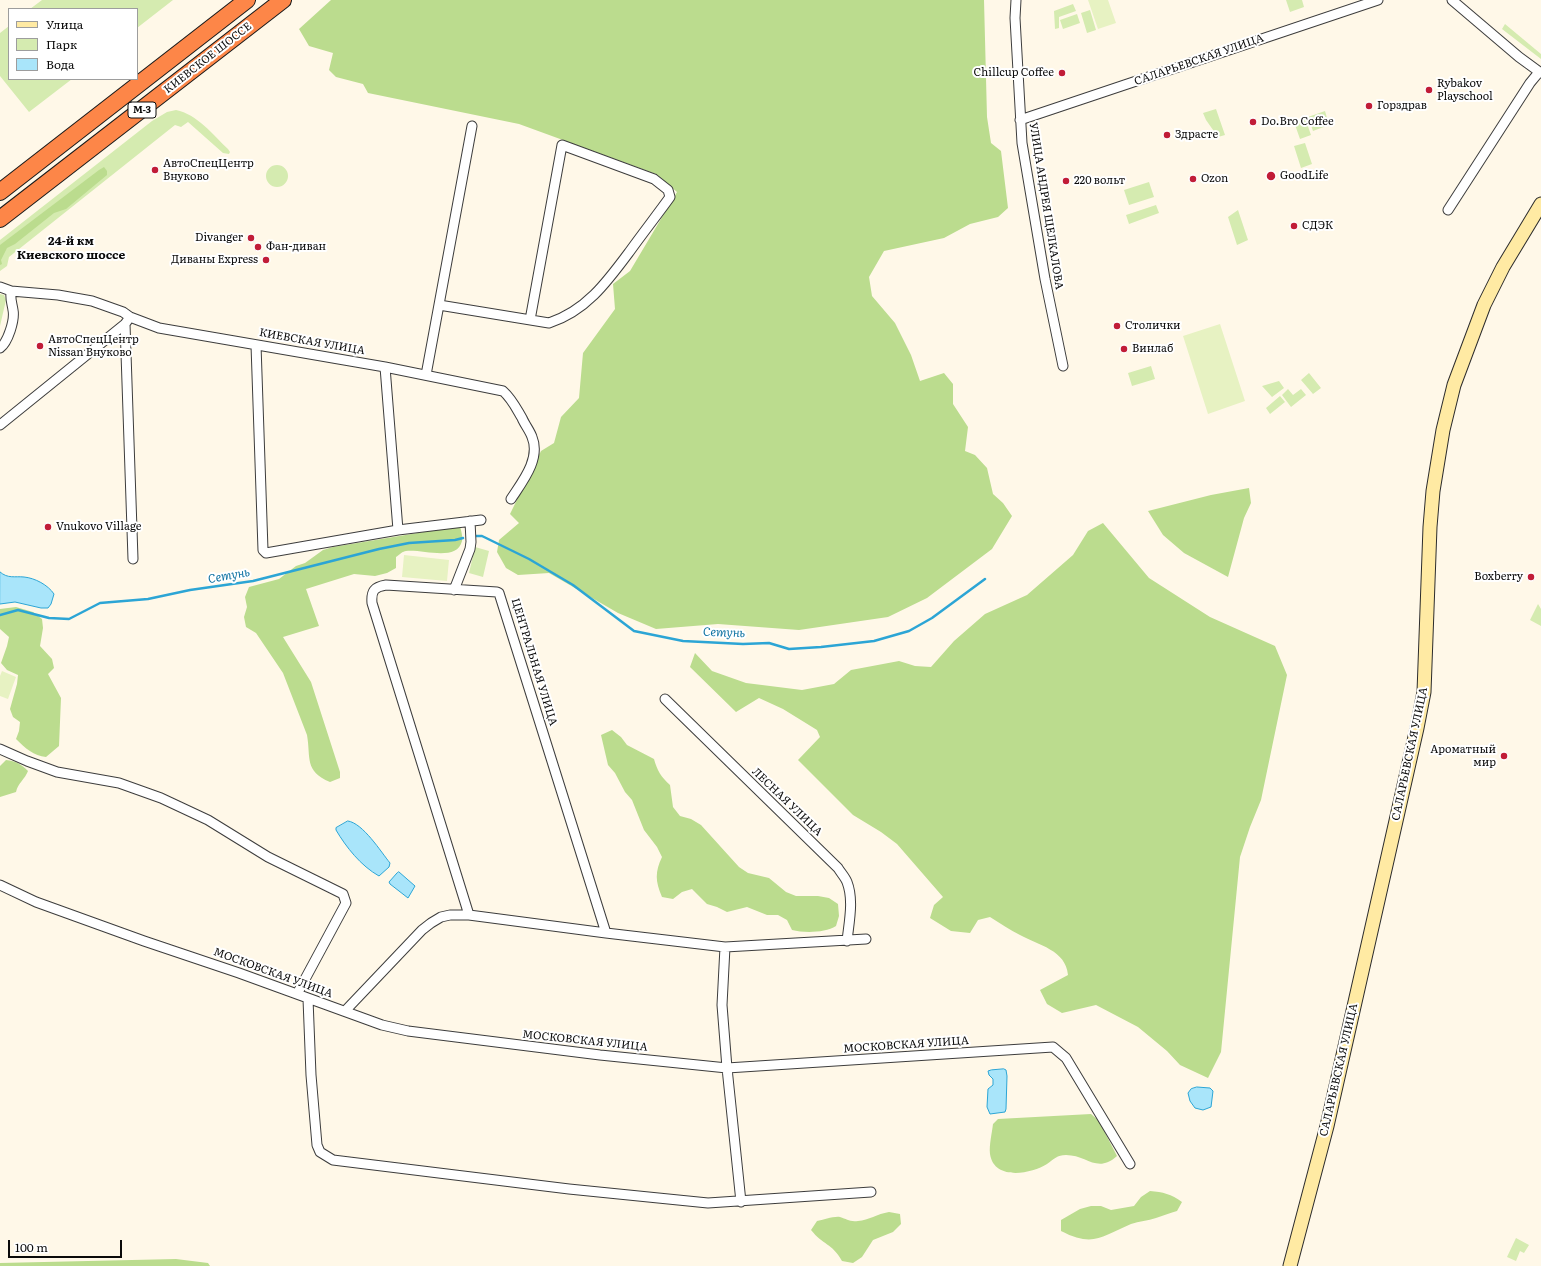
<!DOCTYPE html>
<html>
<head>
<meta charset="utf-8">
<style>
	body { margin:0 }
	#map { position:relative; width:1541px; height:1266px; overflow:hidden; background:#fff8e8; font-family:Literata,serif }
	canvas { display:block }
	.legend { position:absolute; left:8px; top:8px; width:130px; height:72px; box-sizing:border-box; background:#fff; border:1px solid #9d9d9d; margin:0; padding:5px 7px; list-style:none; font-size:12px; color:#0a0a0a }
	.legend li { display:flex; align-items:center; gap:8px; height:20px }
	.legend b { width:20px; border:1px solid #9d9d9d }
	.scale { position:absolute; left:8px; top:1240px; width:114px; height:18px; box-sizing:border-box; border:2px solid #0a0a0a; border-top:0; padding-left:5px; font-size:12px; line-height:14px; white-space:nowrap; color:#0a0a0a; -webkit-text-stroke:3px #fff; paint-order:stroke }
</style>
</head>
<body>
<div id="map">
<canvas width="1541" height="1266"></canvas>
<ul class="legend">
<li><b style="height:5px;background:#ffeaa3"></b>Улица</li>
<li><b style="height:11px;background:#d5ebb0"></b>Парк</li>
<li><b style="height:11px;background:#a9e5fa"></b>Вода</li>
</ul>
<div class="scale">100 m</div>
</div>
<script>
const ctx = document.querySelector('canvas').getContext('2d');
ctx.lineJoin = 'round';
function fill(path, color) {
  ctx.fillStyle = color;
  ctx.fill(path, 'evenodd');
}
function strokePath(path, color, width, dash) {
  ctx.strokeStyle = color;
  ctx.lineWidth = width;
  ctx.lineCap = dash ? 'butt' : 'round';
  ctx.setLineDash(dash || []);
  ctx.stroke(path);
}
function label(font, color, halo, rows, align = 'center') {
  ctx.font = font + ' Literata,serif';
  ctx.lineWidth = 4;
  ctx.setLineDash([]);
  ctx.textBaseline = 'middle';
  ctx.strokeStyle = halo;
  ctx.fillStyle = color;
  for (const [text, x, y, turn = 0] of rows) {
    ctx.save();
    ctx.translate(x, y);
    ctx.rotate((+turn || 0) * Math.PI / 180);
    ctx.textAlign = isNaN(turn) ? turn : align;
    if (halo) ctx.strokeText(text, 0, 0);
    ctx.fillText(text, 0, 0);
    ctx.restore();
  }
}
const green = new Path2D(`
	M42,0H173L137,28V9H30Z
	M1286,0H1302L1304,7L1290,12Z
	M1073,4L1076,11L1059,17V28L1055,29L1054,11Z
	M1090,10L1096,30L1087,33L1081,13Z
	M1077,14L1080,23L1063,29L1060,20Z
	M1505,24L1541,54V59L1502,29Z
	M9,26V79H72L29,112L0,76V33Z
	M1216,109L1225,135L1218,137L1206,120L1203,113Z
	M176,110C197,114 213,135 228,149L230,152L229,154L223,153L188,122L181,127L175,125L9,257L7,266L0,271V240L152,121L167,112Z
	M1325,111L1329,125L1313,131L1308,117Z
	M1305,118L1311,135L1300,139L1294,122Z
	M1305,143L1312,164L1301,168L1294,146Z
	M266 176a11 11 0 1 1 22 0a11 11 0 1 1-22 0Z
	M1149,182L1154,197L1129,205L1124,190Z
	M1156,205L1159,213L1129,224L1126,215Z
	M1238,210L1248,240L1237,245L1228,217Z
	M0,294L4,295L6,300L0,326Z
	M1151,366L1155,379L1132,386L1128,373Z
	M1309,373L1321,388L1313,394L1301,380Z
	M1279,381L1284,388L1272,397L1262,386Z
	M1288,389L1293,395L1301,389L1306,395L1291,407L1282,395Z
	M1280,396L1285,402L1270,414L1266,408Z
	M475,547L489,551L483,577L469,573Z
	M1538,604L1541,609V626L1530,620Z
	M1516,1238L1529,1245L1524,1253L1520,1251L1516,1261L1507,1257Z`);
const forest = new Path2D(`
	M331,0H984L987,117L991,143L1001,151L1008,208L998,217L970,224L944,238L884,251L869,277L872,296L895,323L911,355L920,381L944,373L953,384V404L968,427L965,451L975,455L987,468L993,494L1003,503L1012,516L992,549L927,598L888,617L799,630L718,624L656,629L618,613L549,573L518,575L506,568L497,552L499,540L519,523L510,514L541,451L554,443L561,417L579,398L583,353L615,309L613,284L630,271L677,192L656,174L519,124L368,93L363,84L336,77L329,70L333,53L309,46L299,29Z
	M104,167L107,171V175L66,209L54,213L15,244L7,248L1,260L2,264L0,265V245L99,170Z
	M1249,488L1251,503L1244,518L1228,577L1184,553L1163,535L1148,511L1211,495Z
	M1103,523L1149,578L1210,617L1275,646L1287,675L1261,800L1250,827L1240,857L1221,1052L1208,1078L1180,1065L1167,1051L1138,1027L1096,1005L1062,1013L1047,1004L1040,990L1068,975C1066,950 1038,945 1020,935C1010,930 1000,923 990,917L978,920L970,933L951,931L930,918L934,905L943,897L897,844L881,832L853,815L798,760L820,737L817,730L783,709L759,698L736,712L690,667L695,653L712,671L746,683L802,690L834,684L851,670L899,661L915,666L931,667L954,641L985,614L1027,595L1073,555L1088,531Z
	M460,526C461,530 463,537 462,541C457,562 423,549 406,551C403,551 399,555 396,557V568L387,573L375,576L354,574L306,589L319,626L283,637L311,682L340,772V778L330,782C304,771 311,758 307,735L283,673L256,633L246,627L244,617L247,607L245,597L249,587L279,579L296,566L305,563L323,550L333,547Z
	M16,607L33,612L42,619L43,628L40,646L52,659L54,668L48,674L61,698L59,746L46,757C34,756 25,748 16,739L19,731L20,722L13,717L10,709L17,684L18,675L7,670L1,663L7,646L9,637L0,629V609Z
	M612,730L621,737L627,745L654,759C657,770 661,777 670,785L673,807L680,816L691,819L701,825L739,867L748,873L769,878L786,892L796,896H818L829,898L838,904L839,916L836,926C825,933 804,933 792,930L787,920L778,915H767L747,907L727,912L717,907L707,904L692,889L682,892L673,899L662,897C655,881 655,872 662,857L657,847L644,830L632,800L625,792L615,773L608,765L601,735Z
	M6,760C16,761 21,764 28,771C25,779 18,783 16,792L0,797V766Z
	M1091,1114L1099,1121L1117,1156C1097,1174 1087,1155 1066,1155C1057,1155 1054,1159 1047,1164C1031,1174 994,1181 990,1154C989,1145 992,1133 993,1124L998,1119Z
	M1150,1191C1163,1192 1171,1194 1182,1202L1177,1211C1169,1213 1163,1216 1156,1218C1148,1221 1139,1221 1131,1224C1102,1236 1094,1248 1061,1231V1220L1080,1209L1091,1206H1101L1111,1210L1134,1206L1141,1197Z
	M889,1212L900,1214L901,1224L893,1232L873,1240L862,1257L853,1263L842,1261C832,1243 823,1245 811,1230L817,1221C823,1220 834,1216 840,1217C847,1219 849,1222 858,1221C869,1220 877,1214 889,1212Z
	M176,1259L208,1263L210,1266H0V1263Z`);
const pitch = new Path2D(`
	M1088,0H1108L1116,23L1098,29Z
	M1220,324L1245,401L1208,414L1183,336Z
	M404,555L449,560L447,581L402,577Z
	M2,671L16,677L8,699L0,696V676Z`);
const water = new Path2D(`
	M0,572C8,579 15,576 24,577C35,578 48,585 54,594L51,604L48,608H41L15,602L0,604Z
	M348,821C363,823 381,852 390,863L389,867L379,876C361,866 346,847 336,830V828Z
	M399,872L415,886L408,898L390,884L389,882L397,873Z
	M1004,1069L1006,1070L1007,1076L1006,1109L1005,1112L990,1114L987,1107L988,1089L993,1085V1079L989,1075L988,1071L991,1070Z
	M1197,1087L1210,1088L1213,1091L1211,1107L1203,1110L1195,1108L1190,1101L1188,1093L1191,1089Z`);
const stream = new Path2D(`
	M474,536H482L529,559L573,585L634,631L683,641L743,644L769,643L789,649L821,647L874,641L909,631L932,618L985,579
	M0,615L18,610L49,618L69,619L100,603L148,599L190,590L253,581L379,549L409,543L455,540L463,538`);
const street = new Path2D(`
	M1016,0L1015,18L1022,143L1045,279L1063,366
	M1452,0L1519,57L1541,73
	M1020,120L1378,0
	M1448,210L1530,83L1539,72
	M0,287L11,291L58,295L92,301L123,312L130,317L159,328L385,367L503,391C512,399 516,408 522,418C525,425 530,431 532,437C541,459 522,482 511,499
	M439,305L549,323C586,311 607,282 630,251C643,233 657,215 670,197L668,190L654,179L562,145L530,320
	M130,317L125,324L133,559
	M256,345L263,550L266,553L398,530L481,520
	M0,348C8,342 15,320 13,310C12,303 10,299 11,291
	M385,367L398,530
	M426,375L472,126
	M0,425L125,324
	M454,590L470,549L471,542L470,521
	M665,699L838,868C841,873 845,877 847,882C854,900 849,922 847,941
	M0,749L27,761L57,772L119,783L161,798L208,820L268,857L343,894L346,903L297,994
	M0,885L36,902L144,941L239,973L382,1025L408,1031L600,1055L727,1068L1053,1047L1066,1058L1130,1164
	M469,915L372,603C371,591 374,587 386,585L497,592L499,593L606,933
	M725,947L722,1005L727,1068L741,1202
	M308,999L311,1075L317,1145L320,1152L333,1160L569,1189L708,1203L871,1192
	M345,1011L422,930L431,923L441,917L450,915H469L606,933L725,947L866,939`);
const secondary = new Path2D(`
	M1290,1266L1327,1126L1417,728L1424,692L1430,527L1433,491L1443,430L1454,385L1484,305L1503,267L1541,204`);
const highway = new Path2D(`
	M0,192L247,0
	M0,219L283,0`);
const markers = [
	[1062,73,4,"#c11c37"],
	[1429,90,4,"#c11c37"],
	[1369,106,4,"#c11c37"],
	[1253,122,4,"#c11c37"],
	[1167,135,4,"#c11c37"],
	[155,170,4,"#c11c37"],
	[1271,176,5,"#c11c37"],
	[1193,179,4,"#c11c37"],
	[1066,181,4,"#c11c37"],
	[1294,226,4,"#c11c37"],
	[251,238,4,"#c11c37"],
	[258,247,4,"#c11c37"],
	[266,260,4,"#c11c37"],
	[1117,326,4,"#c11c37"],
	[40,346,4,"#c11c37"],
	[1124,349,4,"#c11c37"],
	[48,527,4,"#c11c37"],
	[1531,577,4,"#c11c37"],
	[1504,756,4,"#c11c37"]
];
const shields = [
	[142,110,28]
];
const shieldNames = [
	["М-3",142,110]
];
const streetNames = [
	["КИЕВСКОЕ ШОССЕ",208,58,-38],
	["САЛАРЬЕВСКАЯ УЛИЦА",1199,60,-19],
	["УЛИЦА АНДРЕЯ ЩЕЛКАЛОВА",1046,206,81],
	["КИЕВСКАЯ УЛИЦА",312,342,10],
	["ЦЕНТРАЛЬНАЯ УЛИЦА",534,662,73],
	["САЛАРЬЕВСКАЯ УЛИЦА",1410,754,-78],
	["ЛЕСНАЯ УЛИЦА",787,802,44],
	["МОСКОВСКАЯ УЛИЦА",273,973,20],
	["МОСКОВСКАЯ УЛИЦА",585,1041,6],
	["МОСКОВСКАЯ УЛИЦА",906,1045,-4],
	["САЛАРЬЕВСКАЯ УЛИЦА",1339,1070,-77]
];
const poiNames = [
	["Chillcup Coffee",1054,73,"right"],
	["Rybakov",1437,84],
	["Playschool",1437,97],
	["Горздрав",1377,106],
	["Do.Bro Coffee",1261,122],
	["Здрасте",1175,135],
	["АвтоСпецЦентр",163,164],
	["Внуково",163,177],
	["GoodLife",1280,176],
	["Ozon",1201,179],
	["220 вольт",1074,181],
	["СДЭК",1302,226],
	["Divanger",243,238,"right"],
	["Фан-диван",266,247],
	["Диваны Express",258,260,"right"],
	["Столички",1125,326],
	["АвтоСпецЦентр",48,340],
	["Nissan Внуково",48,353],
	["Винлаб",1132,349],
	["Vnukovo Village",56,527],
	["Boxberry",1523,577,"right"],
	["Ароматный",1496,750,"right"],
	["мир",1496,763,"right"]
];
const neighbourhoodNames = [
	["24-й км",71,241],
	["Киевского шоссе",71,255]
];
const waterNames = [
	["Сетунь",229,576,-10],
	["Сетунь",724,633,2]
];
fill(green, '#d5ebb0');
fill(forest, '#bbdc8e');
fill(pitch, '#e7f2c2');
fill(water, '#a9e5fa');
strokePath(water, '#2ca5d5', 1);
strokePath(stream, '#2ca5d5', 2.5);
strokePath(street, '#3d3d3d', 11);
strokePath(secondary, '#2c2c2c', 15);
strokePath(highway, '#1b1b1b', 18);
strokePath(street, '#fff', 9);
strokePath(secondary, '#ffeaa3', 13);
strokePath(highway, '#fd8648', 16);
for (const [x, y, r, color] of markers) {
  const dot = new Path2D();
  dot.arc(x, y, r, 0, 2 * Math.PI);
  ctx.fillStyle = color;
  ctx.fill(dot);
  strokePath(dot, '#fff', 1.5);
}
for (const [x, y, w] of shields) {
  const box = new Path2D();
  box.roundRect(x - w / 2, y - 8, w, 16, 3);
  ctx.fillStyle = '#fff';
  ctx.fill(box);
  strokePath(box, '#0a0a0a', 1);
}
label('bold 10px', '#0a0a0a', null, shieldNames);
label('11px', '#0a0a0a', '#fff', streetNames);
label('11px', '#0a0a0a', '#fff', poiNames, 'left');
label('bold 12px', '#0a0a0a', '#fff', neighbourhoodNames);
label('italic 12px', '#0e72a2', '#fff', waterNames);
</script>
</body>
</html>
